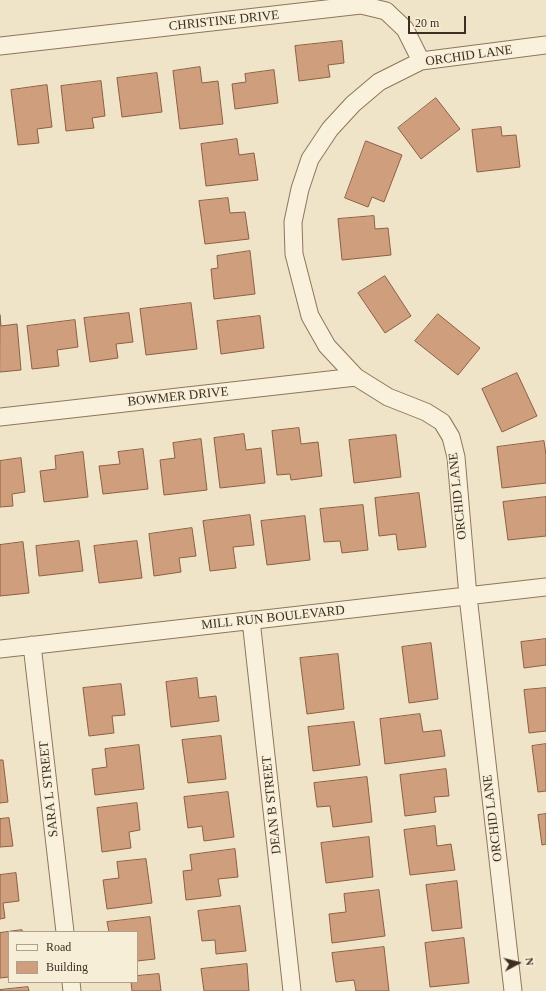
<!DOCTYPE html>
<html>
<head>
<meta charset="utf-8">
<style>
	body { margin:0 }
	#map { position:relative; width:546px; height:991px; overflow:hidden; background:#f0e4c8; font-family:"Times New Roman",serif }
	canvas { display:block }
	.legend { position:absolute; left:8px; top:931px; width:130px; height:52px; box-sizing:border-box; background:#f7eed8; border:1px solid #ada18e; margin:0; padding:5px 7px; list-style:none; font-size:12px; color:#3d2e20 }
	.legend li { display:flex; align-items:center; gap:8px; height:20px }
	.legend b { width:20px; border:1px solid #ada18e }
	.north { position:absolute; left:498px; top:943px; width:40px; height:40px; -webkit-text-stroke:3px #f7eed8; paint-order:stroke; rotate:83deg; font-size:11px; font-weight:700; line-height:16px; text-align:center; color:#3d2e20 }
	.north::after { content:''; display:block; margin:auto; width:14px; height:18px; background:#3d2e20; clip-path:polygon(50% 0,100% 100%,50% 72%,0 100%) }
	.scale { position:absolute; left:408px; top:16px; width:58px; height:18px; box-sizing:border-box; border:2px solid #3d2e20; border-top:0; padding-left:5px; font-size:12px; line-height:14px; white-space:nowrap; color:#3d2e20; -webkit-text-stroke:3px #f7eed8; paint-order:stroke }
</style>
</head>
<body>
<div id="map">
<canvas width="546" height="991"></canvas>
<ul class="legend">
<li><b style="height:5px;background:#faf1dc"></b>Road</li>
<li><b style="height:11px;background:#cf9f7d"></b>Building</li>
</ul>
<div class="north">N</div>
<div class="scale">20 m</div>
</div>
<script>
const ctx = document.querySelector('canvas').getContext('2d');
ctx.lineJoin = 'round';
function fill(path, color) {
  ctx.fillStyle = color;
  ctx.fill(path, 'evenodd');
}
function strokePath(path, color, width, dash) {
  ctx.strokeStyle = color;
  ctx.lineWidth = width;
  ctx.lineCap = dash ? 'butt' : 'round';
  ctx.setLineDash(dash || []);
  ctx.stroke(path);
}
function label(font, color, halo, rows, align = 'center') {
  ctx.font = font + ' "Times New Roman",serif';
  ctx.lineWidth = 3;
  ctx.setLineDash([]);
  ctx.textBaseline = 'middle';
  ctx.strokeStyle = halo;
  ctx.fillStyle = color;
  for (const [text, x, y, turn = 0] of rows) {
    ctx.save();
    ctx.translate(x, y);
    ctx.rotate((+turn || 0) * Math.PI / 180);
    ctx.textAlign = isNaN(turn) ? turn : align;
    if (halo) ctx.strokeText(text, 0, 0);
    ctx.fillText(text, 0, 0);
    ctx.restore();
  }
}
const building = new Path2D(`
	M342,41L344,63L328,65L330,77L299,81L295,46Z
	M200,67L202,83L218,81L223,124L180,129L173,71Z
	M274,70L278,103L235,109L232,84L246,82L245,74Z
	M157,73L162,112L122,117L117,78Z
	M101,81L105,116L92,118L94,128L66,131L61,86Z
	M47,85L52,127L37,129L39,143L18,145L11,90Z
	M436,98L460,129L421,159L398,128Z
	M501,127L502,136L516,135L520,167L477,172L472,130Z
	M237,139L239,155L254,153L258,180L206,186L201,144Z
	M366,141L402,155L384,202L372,197L368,207L345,198Z
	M228,198L230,213L245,212L249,239L205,244L199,201Z
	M374,216L375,229L388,228L391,255L342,260L338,219Z
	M250,251L255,294L214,299L211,269L218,268L217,256Z
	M385,276L411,316L385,333L358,293Z
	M191,303L197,349L146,355L140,309Z
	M129,313L133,342L116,344L118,358L90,362L84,318Z
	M438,314L480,348L458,375L415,341Z
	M0,315L1,326L17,324L21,370L0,372Z
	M260,316L264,348L221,354L217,321Z
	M75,320L78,347L57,350L59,366L32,369L27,326Z
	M517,373L537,416L502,432L482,389Z
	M299,428L301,444L318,442L322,476L291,480L290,474L277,475L272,431Z
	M244,434L246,450L261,448L265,483L220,488L214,438Z
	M396,435L401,477L354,483L349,440Z
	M201,439L207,490L164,495L160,460L175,458L173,443Z
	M544,441L546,455V483L502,488L497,447Z
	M143,449L148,489L103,494L99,466L120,464L118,452Z
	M83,452L88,497L44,502L40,471L56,469L55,456Z
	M21,458L25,492L12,494L13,506L0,507V461Z
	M419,493L426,547L398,550L396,534L379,536L375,498Z
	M546,497V536L508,540L503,502Z
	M363,505L368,550L342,553L340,541L324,542L320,509Z
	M250,515L254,545L233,547L236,568L210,571L203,521Z
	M305,516L310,560L267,565L261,521Z
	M192,528L196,556L179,558L181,572L154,576L149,534Z
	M79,541L83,571L39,576L36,546Z
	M137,541L142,578L99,583L94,546Z
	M23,542L29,593L0,596V545Z
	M546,639V665L524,668L521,642Z
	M431,643L438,699L409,703L402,647Z
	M338,654L344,709L307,714L300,658Z
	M197,678L199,698L216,696L219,721L171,727L166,682Z
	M121,684L125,715L112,716L114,733L89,736L83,688Z
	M546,688V731L529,733L524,690Z
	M420,714L423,732L441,730L445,756L385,764L380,719Z
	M354,722L360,765L313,771L308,727Z
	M221,736L226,779L188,783L182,740Z
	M546,744V791L538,792L532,746Z
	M139,745L144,789L95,795L92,769L107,767L105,749Z
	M0,760H3L8,802L0,803Z
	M446,769L449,796L434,797L436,812L405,816L400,775Z
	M367,777L372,822L333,827L330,806L317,807L314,783Z
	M228,792L234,837L204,841L202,826L188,828L184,797Z
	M137,803L140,830L129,832L131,848L102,852L97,808Z
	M546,814V844L542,845L538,815Z
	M9,818L13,846L0,847V819Z
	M435,826L437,846L451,844L455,870L410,875L404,830Z
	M369,837L373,877L326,883L321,843Z
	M235,849L238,877L218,879L221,896L186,900L183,871L192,870L190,855Z
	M146,859L152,903L107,909L103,880L119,878L117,862Z
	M16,873L19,901L3,903L5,918L0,919V875Z
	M457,881L462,928L432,931L426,885Z
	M379,890L385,936L332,943L329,914L346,912L344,894Z
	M240,906L246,951L216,954L215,940L202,941L198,911Z
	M150,917L155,959L137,961V932H109L107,922Z
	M22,930L23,932H9V977L0,978V933Z
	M464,938L469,983L430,987L425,943Z
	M384,947L389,991H356L354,980L336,982L332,953Z
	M247,964L249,991H204L201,969Z
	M159,974L161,991H132L131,982H137V976Z
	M28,987L29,991H0V990Z`);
const street = new Path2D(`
	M0,46L361,5L386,11L405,29L421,61
	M0,417L356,377
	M251,620L292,991
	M32,645L65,932
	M0,649L546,587
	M71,982L72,991
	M513,991L468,596L456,457L451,437L442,422L426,412L388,397L356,377L327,346L310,316L294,254L293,222L300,189L310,159L330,129L353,104L379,82L421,61L546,45`);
const streetNames = [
	["CHRISTINE DRIVE",224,21,-6],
	["ORCHID LANE",469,56,-8],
	["BOWMER DRIVE",178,397,-6],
	["ORCHID LANE",458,496,-96],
	["MILL RUN BOULEVARD",273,618,-6],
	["SARA L STREET",49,789,-96],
	["DEAN B STREET",272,805,-96],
	["ORCHID LANE",493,818,-97]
];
fill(building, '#cf9f7d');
strokePath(building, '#8d5f41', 1);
strokePath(street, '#8d765c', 19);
strokePath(street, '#faf1dc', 17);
label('13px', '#3d2e20', '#f7eed8', streetNames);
</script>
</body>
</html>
